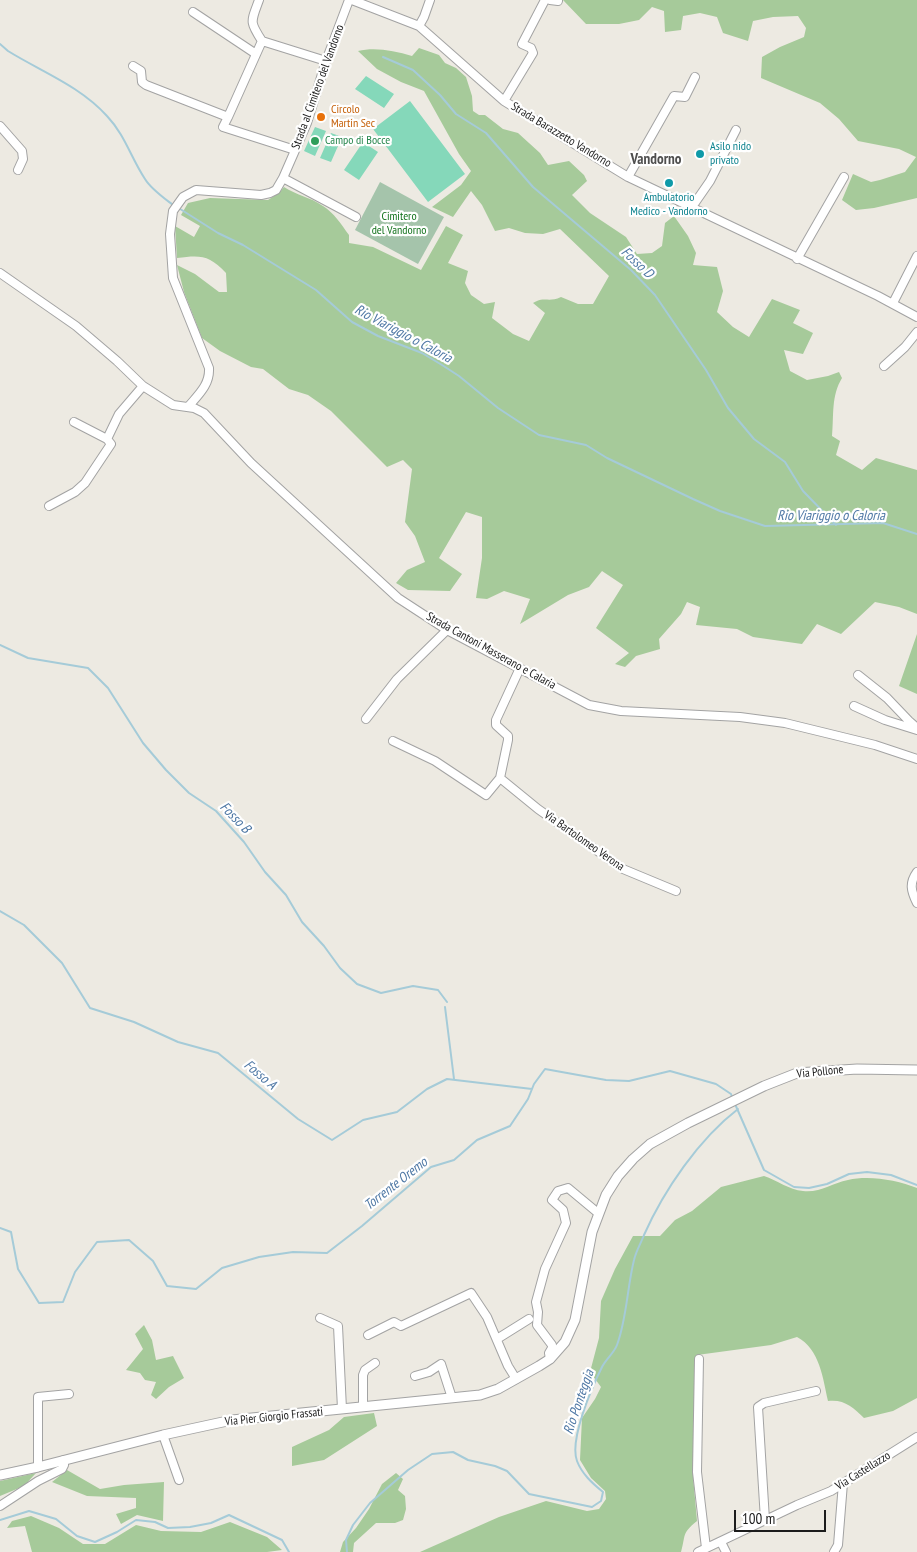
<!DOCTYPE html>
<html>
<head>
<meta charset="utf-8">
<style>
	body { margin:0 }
	#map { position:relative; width:917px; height:1552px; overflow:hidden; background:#edeae2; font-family:"PT Sans Narrow",sans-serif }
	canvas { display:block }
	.scale { position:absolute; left:734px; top:1510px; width:92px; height:22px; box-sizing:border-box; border:2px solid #1c1c1c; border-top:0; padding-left:6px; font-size:15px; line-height:18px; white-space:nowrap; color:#1c1c1c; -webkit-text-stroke:4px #fff; paint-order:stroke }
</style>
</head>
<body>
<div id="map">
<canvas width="917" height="1552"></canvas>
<div class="scale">100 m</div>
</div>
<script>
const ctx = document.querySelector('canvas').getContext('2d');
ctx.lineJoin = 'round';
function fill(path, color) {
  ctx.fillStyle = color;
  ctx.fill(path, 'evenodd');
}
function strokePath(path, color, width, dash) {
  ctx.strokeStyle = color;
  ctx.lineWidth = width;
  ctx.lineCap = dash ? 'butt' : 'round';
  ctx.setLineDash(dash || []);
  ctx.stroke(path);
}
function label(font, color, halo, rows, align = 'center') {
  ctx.font = font + ' "PT Sans Narrow",sans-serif';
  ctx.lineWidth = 4.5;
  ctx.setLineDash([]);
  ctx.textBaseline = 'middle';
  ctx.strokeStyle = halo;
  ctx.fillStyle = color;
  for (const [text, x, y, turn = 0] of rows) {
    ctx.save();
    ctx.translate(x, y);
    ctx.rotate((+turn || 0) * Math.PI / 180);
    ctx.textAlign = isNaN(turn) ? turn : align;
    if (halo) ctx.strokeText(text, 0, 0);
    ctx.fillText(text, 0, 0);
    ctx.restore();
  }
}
const forest = new Path2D(`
	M563,0H917V198L874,208L856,210L842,200L853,174L871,182L880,180L905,172L916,157L899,149L858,141L839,119L820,103L761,78L762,57L780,47L804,37L806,28L798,16L773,17L753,21L748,41L723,33L717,17L700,13L683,16L681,30L665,32L664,11L652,7L639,20L619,24H586Z
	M419,48L439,55L445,63L456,68L466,77L472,96L473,111L479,115H485L503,129L518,133L540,153L548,165L569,161L584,175L587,181L572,195L590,213L626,237L637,254L652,253L662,246L665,223L674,216L688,236L696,253L693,265L717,267L723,291L717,312L733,327L749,337L772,299L800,310L793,323L813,333L803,354L784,350L790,371L807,380L828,376L839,372L842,378C831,396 834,415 832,436L840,441L836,455L862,470L876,458L917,470V614L899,607L875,602L841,634L817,624L802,644L753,637L737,629L696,625L700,607L687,602L681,614L659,639L660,649L636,656L625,667L615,664L629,653L596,628L623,585L602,571L589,587L568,595L520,624L530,599L504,591L487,599L476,598L482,558V517L466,512L439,558L462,574L450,591L408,590L396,583L407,570L425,562L415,536L405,522L412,469L403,460L387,467L331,411L308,395L289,389L263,369L251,367L220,351L202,338L184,292L177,265L195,274L219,292H227L226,273C209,255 201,255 177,258L175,226L194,237L200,226L181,215L188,203L210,198L268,200L279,193L284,187C296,195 310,197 323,206C334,213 341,224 349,235V243L373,247L421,270L446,226L463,235L448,263L468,271L465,283L471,295L484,304L495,302L492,318L513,334L529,341L545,313L533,303C545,296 548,303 561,297L578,304H593L609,276L560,229L543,234L525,233L509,228L495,231L482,205L471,191L453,217L432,207L461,185L471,171L459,154L424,91L401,82L377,69L358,51C376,47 394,51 412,56Z
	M917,634V694L899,686Z
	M764,1176C777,1180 789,1190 803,1191C820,1193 832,1183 848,1180C869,1175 897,1180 917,1188V1398L893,1411L864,1418C853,1407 844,1399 828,1401C823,1379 820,1349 797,1337L771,1345L697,1355L693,1476L697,1521C681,1534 686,1535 681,1552H420L499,1517L546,1501L587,1511L599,1509L606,1499L605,1491L591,1478L580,1460L582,1418L595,1399L601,1387L590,1372L599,1338L601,1301L615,1269L633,1236H660L675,1220L692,1211L721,1187Z
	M144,1325L152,1340L156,1360L173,1356L184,1378L169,1387L156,1399L151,1395L156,1382L145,1380L140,1373L126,1370L143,1349L135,1334Z
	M374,1413L377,1426L324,1460L292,1466V1447L329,1430L344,1417Z
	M67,1470L100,1489L124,1485L164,1482L163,1521L137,1515L121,1524L116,1514L136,1508V1498L87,1496L52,1482Z
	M36,1473L24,1486L0,1496V1481Z
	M396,1473L403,1479L398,1490L405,1496L406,1509L403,1520L395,1523H376L354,1543L353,1552H340L343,1542L356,1528L369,1509L382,1484Z
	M31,1516L59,1528L83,1544H105L136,1525L161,1531L201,1532L230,1522L267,1537L282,1550L267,1552H32L25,1526L7,1528L12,1521Z`);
const cemetery = new Path2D(`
	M380,182L444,217L418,264L355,230Z`);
const pitch = new Path2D(`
	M366,76L394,94L384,108L355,89Z
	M410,101L465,174L428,202L373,129Z
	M315,127L326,131L315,156L304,151Z
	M331,133L342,137L331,162L320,158Z
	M363,142L378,152L359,180L344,170Z`);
const stream = new Path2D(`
	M0,44L8,51C42,72 80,86 107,116C125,135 131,158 145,179C151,189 164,198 173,205
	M383,57L413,70L440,95L456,114L486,133L533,187L631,270L655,295L706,370L728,408L754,439L785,462L803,491L836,525
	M177,207L218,233L243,245L316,290L352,322L378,336L422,353L442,365L459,376L498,408L539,435L586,445L607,458L693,499L720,511L765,526L883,523L917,534
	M0,645L28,658L88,668L108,688L143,743L166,770L189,793L216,811L244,842L265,872L286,895L302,922L324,946L340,968L357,984L381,993L413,986L438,990L447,1002
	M0,911L24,925L62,963L90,1008L134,1022L178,1042L218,1053L298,1119L332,1140L363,1120L397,1112L427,1089L447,1079L532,1089
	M445,1007L454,1079
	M735,1104L764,1170L794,1187L809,1188L827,1184L849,1174L867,1172L891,1175L917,1185
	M0,1228L11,1232L18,1269L39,1303L63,1302L75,1272L97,1242L129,1240L153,1261L167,1286L196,1289L222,1268L259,1257L293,1252L327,1253L362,1226L431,1167L454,1160L477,1140L510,1126L528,1099L534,1084L545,1069L606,1080L629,1081L670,1071L716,1084L731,1094L732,1097
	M0,1520L29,1511L56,1519L77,1536L95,1542L117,1532L136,1520L155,1522L168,1528L190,1527L211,1523L229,1515L282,1540L289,1552
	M347,1552L346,1540L353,1525L370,1503L408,1470L432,1454L453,1452L468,1460L495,1466L507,1471L529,1494L592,1507L601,1501L603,1492C592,1483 582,1474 577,1461C569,1440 592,1387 602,1367C606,1359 614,1353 617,1345C627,1318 627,1288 634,1260C636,1251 641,1243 644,1235C664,1190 699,1139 738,1109`);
const minor = new Path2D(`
	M352,0L419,26L504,101L628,177L878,296L917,317
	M550,0L558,1L556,0
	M193,12L256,54
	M419,26L424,17L430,0
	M262,41L326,61
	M133,66L141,71L142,82L146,85L228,117L223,127L295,150
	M504,101L533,53L531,48L522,44L545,0
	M228,117L262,41C249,21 251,22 259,0
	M0,126L22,151L23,159L18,170
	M628,177L674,96L685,97L695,77
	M283,178L356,217
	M692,207L710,181L736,130
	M797,259L844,177
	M0,273L76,326L117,361L143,386L173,405L194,408L204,413L251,463L398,598L447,630L589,705L621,711L740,717L785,723L875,745L917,759
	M893,303L917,256
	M884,366L905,347L917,332
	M188,407C198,395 210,385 209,368L173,278L170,234L173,211L183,197L196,190L261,195L270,193L276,190L283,178L307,123L326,61L349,0
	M107,439L119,414L143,386
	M49,506L75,492L85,483L111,444L107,439L74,422
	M520,668L496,720V725L508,736V740L500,778L538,809L623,869L676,891
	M858,675L887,698L909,721L917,728
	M854,706L885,720L917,730
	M366,719L397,679L447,630
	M393,741L435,761L486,795L500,778
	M917,872C909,883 911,891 917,903
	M320,1318L338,1326L342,1409
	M368,1335L394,1322L401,1326L471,1293L487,1317L508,1366L516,1379
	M497,1339L529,1319
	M550,1359L549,1353L552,1348V1345L537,1325L538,1312L536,1302L545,1269L566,1223L563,1210L552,1200L558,1191L568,1188L598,1213
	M699,1359L697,1472L706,1548
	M415,1376L429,1372L441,1364L452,1398
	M363,1407V1375L365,1370L375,1363
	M163,1435L179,1480
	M38,1467V1397L69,1394
	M0,1506L38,1481L62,1469L64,1465V1460
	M765,1520L758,1407L764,1403L816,1391
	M721,1542L726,1552
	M698,1552L797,1505L831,1491L917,1437
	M834,1552L838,1545L843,1483`);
const tertiary = new Path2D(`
	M0,1475L38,1467L163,1435L232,1420L480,1395L498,1389L539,1366L550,1359L565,1342L575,1320L592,1232L606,1195L618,1176L633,1159L650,1144L688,1123L764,1086L797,1073L857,1069L917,1070`);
const markers = [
	[321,117,5,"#e8710a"],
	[315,141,5,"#2e9e5b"],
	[700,154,5,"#0f9aa8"],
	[669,183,5,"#0f9aa8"]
];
const streetNames = [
	["Strada al Cimitero del Vandorno",318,87,-70],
	["Strada Barazzetto Vandorno",561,135,31],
	["Strada Cantoni Masserano e Calaria",491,651,29],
	["Via Bartolomeo Verona",584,841,35],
	["Via Pollone",820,1072,-6],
	["Via Pier Giorgio Frassati",274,1417,-6],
	["Via Castellazzo",863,1471,-32]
];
const foodNames = [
	["Circolo",331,110],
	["Martin Sec",331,124]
];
const leisureNames = [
	["Campo di Bocce",325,141]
];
const cultureNames = [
	["Asilo nido",710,147],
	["privato",710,161],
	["Ambulatorio",669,198,"center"],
	["Medico - Vandorno",669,212,"center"]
];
const parkNames = [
	["Cimitero",399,217],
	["del Vandorno",399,231]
];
const waterNames = [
	["Fosso D",637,263,43],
	["Rio Viariggio o Caloria",403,334,28],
	["Rio Viariggio o Caloria",831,516],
	["Fosso B",235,818,46],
	["Fosso A",260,1075,40],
	["Torrente Oremo",396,1184,-38],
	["Rio Ponteggia",579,1402,-71]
];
const quarterNames = [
	["Vandorno",656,160]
];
fill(forest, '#a6ca9a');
fill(cemetery, '#a5c4ab');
fill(pitch, '#85d8ba');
strokePath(stream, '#a5cbd8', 2);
strokePath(minor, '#a3a3a3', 10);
strokePath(tertiary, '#a3a3a3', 11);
strokePath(minor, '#fff', 8);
strokePath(tertiary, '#fff', 9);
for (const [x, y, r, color] of markers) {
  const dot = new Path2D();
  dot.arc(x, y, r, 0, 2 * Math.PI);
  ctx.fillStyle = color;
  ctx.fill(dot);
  strokePath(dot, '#fff', 2);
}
label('12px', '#1c1c1c', '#fff', streetNames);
label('12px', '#c56008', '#fff', foodNames, 'left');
label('12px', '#27864d', '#fff', leisureNames, 'left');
label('12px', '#0d838f', '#fff', cultureNames, 'left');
label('12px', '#12721c', '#fff', parkNames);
label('italic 14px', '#4f78a5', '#fff', waterNames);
label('bold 15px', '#4f4f4f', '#fff', quarterNames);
</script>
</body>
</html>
